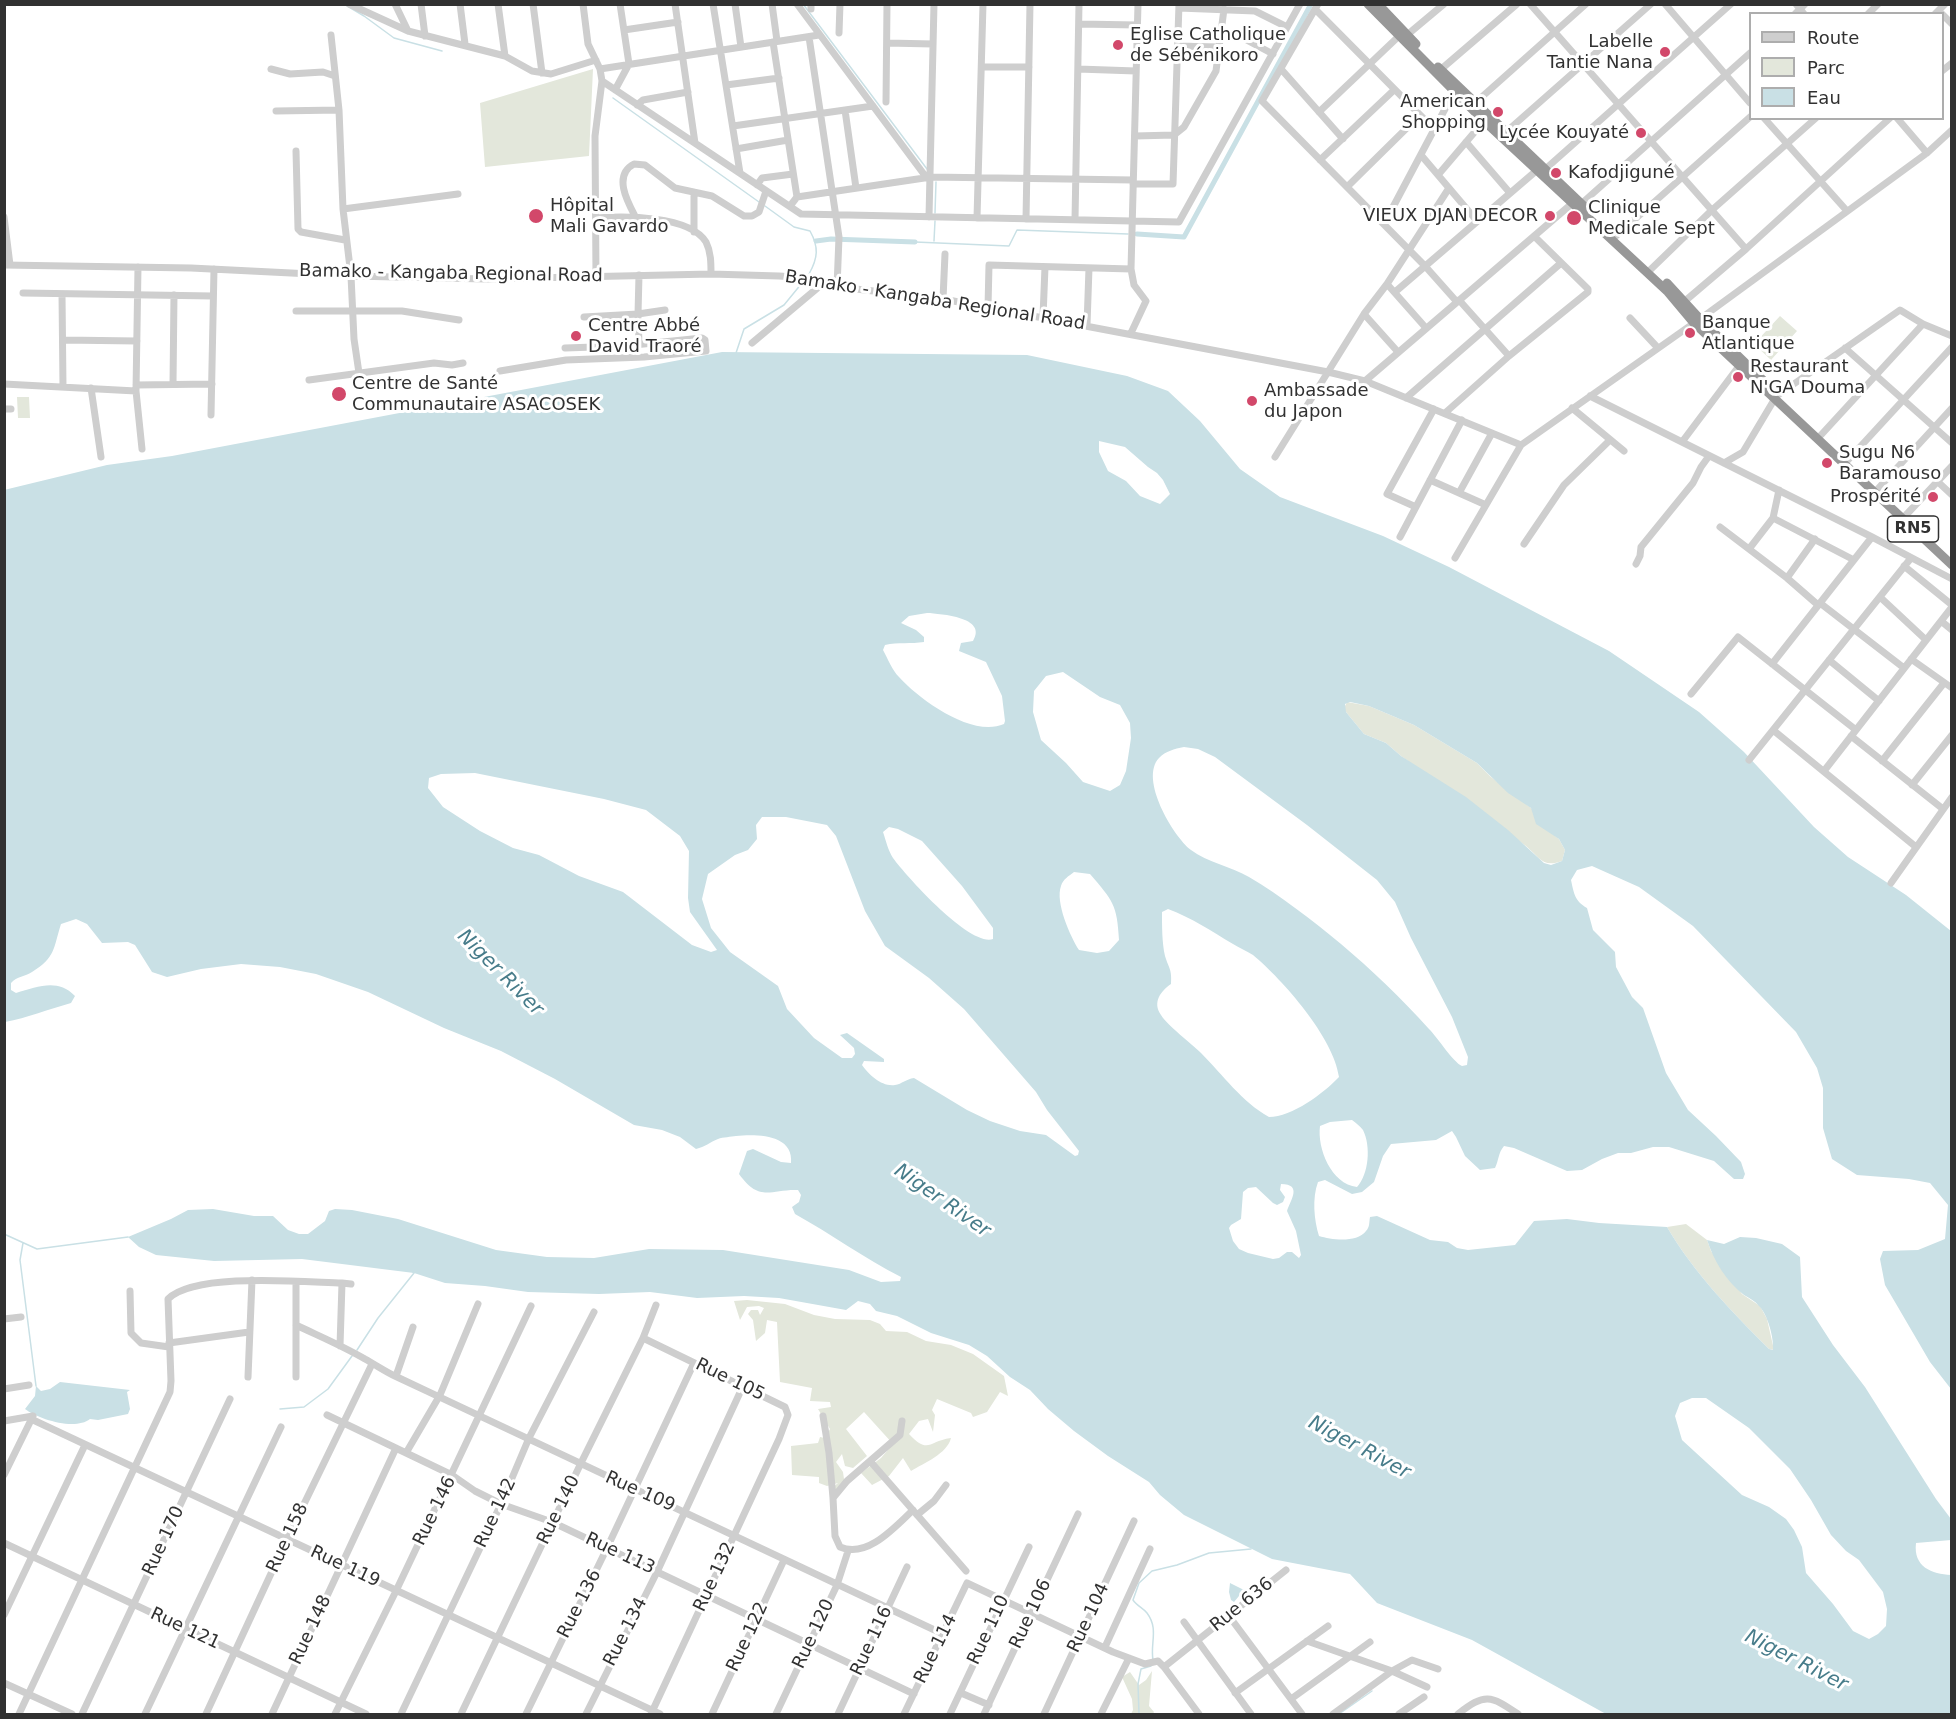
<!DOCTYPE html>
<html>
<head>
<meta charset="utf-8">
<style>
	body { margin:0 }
	#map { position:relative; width:1956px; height:1719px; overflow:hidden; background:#fff; font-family:"DejaVu Sans",sans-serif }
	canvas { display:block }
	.frame { position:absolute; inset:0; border:6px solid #313131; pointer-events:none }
	.legend { position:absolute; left:1749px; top:12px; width:195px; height:108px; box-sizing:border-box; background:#fff; border:2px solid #adadad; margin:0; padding:8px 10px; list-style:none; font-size:18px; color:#313131 }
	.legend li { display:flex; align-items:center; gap:12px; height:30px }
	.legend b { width:30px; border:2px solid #adadad }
</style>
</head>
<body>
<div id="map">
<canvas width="1956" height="1719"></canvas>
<div class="frame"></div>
<ul class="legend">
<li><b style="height:8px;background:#cecece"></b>Route</li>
<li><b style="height:16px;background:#e3e7db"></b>Parc</li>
<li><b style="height:16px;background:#c9e0e5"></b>Eau</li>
</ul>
</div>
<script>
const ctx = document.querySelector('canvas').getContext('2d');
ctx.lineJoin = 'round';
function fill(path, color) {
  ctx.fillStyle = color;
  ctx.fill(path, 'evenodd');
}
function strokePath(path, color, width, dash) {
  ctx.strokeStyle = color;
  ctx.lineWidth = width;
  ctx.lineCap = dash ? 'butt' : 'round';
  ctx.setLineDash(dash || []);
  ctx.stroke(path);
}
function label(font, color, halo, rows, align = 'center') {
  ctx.font = font + ' "DejaVu Sans",sans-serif';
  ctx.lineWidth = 6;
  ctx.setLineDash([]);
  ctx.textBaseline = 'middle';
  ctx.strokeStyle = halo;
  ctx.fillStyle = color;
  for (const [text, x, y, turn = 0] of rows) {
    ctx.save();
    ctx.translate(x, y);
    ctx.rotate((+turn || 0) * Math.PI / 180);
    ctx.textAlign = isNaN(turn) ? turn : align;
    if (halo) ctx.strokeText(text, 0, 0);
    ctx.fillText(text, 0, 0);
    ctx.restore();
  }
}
const green = new Path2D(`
	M593,69L589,156L485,167L480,103Z
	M1780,316L1797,331L1771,360L1754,344Z
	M17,397H29L30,418H18Z
	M1347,702L1369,706L1414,725L1477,763L1491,777L1531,808L1550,832L1559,839L1565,850L1562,861C1543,868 1540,858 1526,846L1401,756L1386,743L1364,734L1346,712L1344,708Z
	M1686,1224L1707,1240L1711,1251L1742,1294L1760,1306L1767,1319L1774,1350L1769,1349C1732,1312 1694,1273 1667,1227Z
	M747,1300L785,1304L814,1315L835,1319L870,1320L880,1324L886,1331L907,1332L926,1341L951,1345L973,1354L1004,1376L1008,1396L1000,1392L987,1412L973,1417L971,1413L937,1399L932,1410L935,1415L933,1432L928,1419L919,1421L909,1434C929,1455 928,1441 951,1438C947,1454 924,1463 911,1471L903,1458L889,1476L872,1485L861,1473L881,1458L893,1444L864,1412L846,1429L867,1456L853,1468L845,1466L842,1454L836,1462L843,1472L845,1486L836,1493L832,1488L838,1483L827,1486L819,1483V1477L792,1475L791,1446L818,1443L820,1437L825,1438L830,1429L818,1409L831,1407L830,1402L810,1401L812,1388L780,1382L777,1322L767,1320L765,1333L756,1341L753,1320L748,1314L751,1310H758L760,1315L764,1308L759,1306L747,1307L740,1320L734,1301Z
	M1152,1671L1149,1706L1154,1712L1153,1714H1131L1133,1710L1132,1699L1122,1677L1130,1672L1139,1685L1146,1680Z`);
const water = new Path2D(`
	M722,352L1027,355L1127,376L1168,391L1200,421L1240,469L1280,497L1383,536L1449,567L1609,651L1699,712L1744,752L1814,827L1848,857L1906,895L1951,931V1389L1930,1362L1885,1285L1880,1259L1883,1251L1918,1250L1945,1239L1948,1205L1930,1183L1909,1179L1857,1175L1832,1159L1823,1128V1088L1817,1068L1796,1032L1693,926L1639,887L1592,866L1577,870L1571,880C1574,894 1575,901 1587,908L1593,930L1615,952L1616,967L1632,997L1643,1008L1666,1073L1688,1110L1716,1136L1741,1162L1745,1174L1743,1179H1734L1714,1161L1669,1147H1653L1631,1153H1618L1602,1159L1582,1170L1567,1171L1514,1148L1504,1146C1498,1153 1499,1160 1495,1168L1480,1170L1465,1156L1456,1137L1452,1131L1436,1140L1391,1144L1383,1156L1374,1182L1362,1192L1352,1194L1325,1180L1318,1182C1312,1198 1314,1220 1319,1236C1332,1240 1357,1243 1366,1231C1370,1227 1369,1222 1370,1217L1377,1216L1430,1240L1448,1242L1457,1248L1468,1250L1515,1245L1534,1221L1567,1219L1599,1223L1667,1227C1694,1273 1732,1312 1769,1349L1773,1350C1774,1338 1768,1315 1759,1306C1755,1301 1749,1298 1744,1295C1726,1281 1714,1261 1707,1240L1724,1244L1740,1237L1756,1238L1782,1244L1800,1257L1802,1297L1833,1345L1865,1387L1936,1499L1951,1519V1540L1916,1543C1913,1567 1932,1574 1951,1575V1714H1606L1472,1640L1377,1603L1350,1574L1272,1559L1184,1515L1160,1495L1149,1482L1108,1456L1074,1431L1048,1409L1030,1390L1010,1377L987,1356L969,1345L931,1333L897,1316L876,1311L870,1304L858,1301L846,1310L779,1298L744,1296L697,1298L650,1292L599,1294L528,1292L485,1286L445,1283L414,1273L302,1259L214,1261L156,1255L139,1247L128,1237L171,1219L188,1210L213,1209L254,1216H273L288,1230L299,1234H308L325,1221L329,1211L335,1209L352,1210L398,1219L496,1250L547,1257L594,1258L649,1249L723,1250L849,1270L881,1282L900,1281L901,1277C864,1258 831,1234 795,1214L792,1207L799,1202L801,1195L798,1190C770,1189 760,1203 739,1174L747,1151L753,1149L781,1162L791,1163C794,1134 756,1134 736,1136C731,1137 723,1137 718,1139C710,1142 705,1147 696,1149L680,1137L662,1130L634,1125L555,1079L501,1051L444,1028L368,992L316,974L280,967L241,964L201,969L167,977L152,972L135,945L128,942L102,943L87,924L76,919L61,924C53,949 56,957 32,972C25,977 17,976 11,983V990L16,993C38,987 57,978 75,996L71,1003C49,1009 27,1018 5,1022L4,490L107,465L172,456ZM1099,441L1125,447L1148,467L1157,473L1163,480L1170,494L1160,504L1140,496L1126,481L1108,471L1099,452ZM927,613C941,614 988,617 973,641L961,643L959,651L986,662L1002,696L1005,721L1004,724C972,738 920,700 899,677C892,670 888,659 883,650L885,645C898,642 911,644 924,642V637L916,630L901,623L909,616ZM1063,672L1100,697L1120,705L1130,723L1131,738L1126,771L1120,785L1110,791L1083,782L1066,763L1041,740L1033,712L1034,691L1046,676ZM1350,702L1369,706L1414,725L1477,763L1508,793L1531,808L1536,824L1559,839L1565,850L1562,861L1551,865L1544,863L1508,830L1466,797L1401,756L1386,743L1364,734L1346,712L1345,704ZM1184,747L1198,749L1215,757L1307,825L1377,880L1395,902L1411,938L1452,1017L1468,1057L1467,1065L1462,1066C1453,1062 1438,1038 1429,1029C1402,999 1372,970 1341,944C1312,920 1281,896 1249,877C1232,867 1207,862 1191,850C1173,836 1139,779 1159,758C1166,751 1174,749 1184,747ZM475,773L604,799L646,810L680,836L689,851L688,898L690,912L717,950L711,952L692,945L623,892L579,876L539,855L513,848L480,831L443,807L428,788L429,778L441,774ZM762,817H786L827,825L836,836L865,911L885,946L929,978L964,1009L1036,1092L1047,1110L1079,1151L1078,1155L1075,1156L1046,1135L1020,1131L990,1121L967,1110L914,1078C906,1079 902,1084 895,1085C882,1087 869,1075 862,1065L864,1061L884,1062V1059L847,1033L840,1035L854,1048L855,1054L852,1058H842L814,1038L787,1009L778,986L730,952L711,928L702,899L708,874L735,855L748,850L757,839L756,825ZM889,827L898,829L922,841L962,886L993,928V939C970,947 907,877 893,858C888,850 886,841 883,832ZM1074,872L1090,874C1113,901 1117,904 1119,940L1109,951L1097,953L1079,950C1070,936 1055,902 1061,886C1063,879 1069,876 1074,872ZM1168,909C1192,918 1211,931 1233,944C1239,948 1247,951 1253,955C1283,980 1334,1038 1339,1077C1324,1093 1292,1117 1269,1117C1242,1102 1223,1075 1201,1053C1191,1043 1168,1026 1161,1015C1152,1002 1161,991 1171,984C1172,969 1169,969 1165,956C1162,943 1162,926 1162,912ZM1352,1120C1356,1123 1360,1126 1363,1130C1371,1146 1369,1174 1357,1187C1331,1184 1317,1148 1320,1126L1330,1122ZM1281,1184C1303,1184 1290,1201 1287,1211L1296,1231L1301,1255L1299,1258L1292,1252H1287L1279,1258L1273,1259L1248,1253L1239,1249L1233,1241L1229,1228L1231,1225L1241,1219L1243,1192L1248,1188L1256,1187L1273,1203L1277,1205L1283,1202L1285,1197L1280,1190ZM1692,1398H1706L1749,1428L1790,1469L1811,1500L1831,1535L1846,1551L1859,1560L1883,1592L1887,1609L1886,1626L1878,1634L1869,1639L1853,1631L1833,1604L1806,1573L1802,1547L1794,1530L1786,1519L1769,1507L1742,1495L1682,1440L1675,1416L1680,1403Z
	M60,1382L130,1390L127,1392L130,1409L128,1414L98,1420L90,1419C75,1431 38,1419 25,1409L35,1396L36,1386L41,1391L50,1389Z
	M1230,1583L1244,1590L1234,1602L1231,1600L1229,1592Z`);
const stream = new Path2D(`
	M344,4L364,16L394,38L442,51
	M803,4L927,169
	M613,98L759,202
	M765,206L794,227L810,231C819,247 818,258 809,274
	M935,213L936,182
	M934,241L935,221
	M915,242L1009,246L1017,230L1128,234
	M736,353L744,329L784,305L802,283
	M4,1234L37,1249L128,1237
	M23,1243L20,1260L36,1386
	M357,1350L378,1318L414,1273L413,1272
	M280,1409L304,1407L328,1389L352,1356
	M1153,1660C1150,1643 1159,1629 1147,1613C1143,1608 1137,1606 1133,1600L1139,1583L1152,1571L1177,1565L1209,1553L1251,1549
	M1139,1714L1138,1684L1141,1669L1151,1666
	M1339,1714L1372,1691`);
const canal = new Path2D(`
	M1137,234L1184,237L1311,4
	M816,241L831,239L915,242`);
const minor = new Path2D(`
	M349,4L408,31L505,56L532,71L551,74L596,60
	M395,4L408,31
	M421,4L425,36
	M460,4L465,44
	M498,4L505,56
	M533,4L542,73
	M583,4L588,44L600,69L602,81L595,136L596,277
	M675,4L695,143
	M713,4L740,173
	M735,4L741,47
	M772,4L777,41
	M797,4L926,177
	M811,4V9
	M1318,4L1262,101L1425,266L1457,302
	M1530,4L1746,249
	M1665,4L1750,103
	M1796,4L1804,14
	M1179,8L1255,11L1287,27
	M1315,9L1434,129
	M1795,14L1805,4
	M1868,14L1878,4
	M1935,14L1945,4
	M1942,14L1952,24
	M1079,24L1137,25
	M624,30L678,22
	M839,33L840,4
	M331,35L339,110L343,209L351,276L354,339L359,373
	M1407,35L1444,4
	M1221,36L1241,37L1273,54
	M809,37L839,237L837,287
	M773,42L797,197L790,206
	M887,43L933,44
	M1178,46L1219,47
	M982,67H1029
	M271,69L290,74L323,72L335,76
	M600,69L819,35
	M1078,69L1136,71
	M1281,69L1343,139
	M1439,71L1517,4
	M1942,71L1952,63
	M602,81L801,214L1179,222L1300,4
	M726,85L779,78
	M615,90L629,64L620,4
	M886,102L887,4
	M1475,103L1586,4
	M637,105L643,100L688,92
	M845,110L856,188
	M276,111L339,110
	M1319,112L1399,36
	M1764,118L1847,211
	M1897,118L1927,153
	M733,126L873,106
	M1506,132L1651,4
	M1135,136L1174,135L1184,127L1216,71L1224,9
	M1466,142L1510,193
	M736,149L788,140
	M296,151L298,229L301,232L345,240
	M1421,155L1477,221
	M1320,160L1394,90
	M1542,172L1731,4
	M1438,175L1484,121
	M1133,184H1173L1179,4
	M757,185L762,178L793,174
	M1347,187L1420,115
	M694,192V232
	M797,197L931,177L1133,180
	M1581,204L1750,53
	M343,209L458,194
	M635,216C627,201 613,175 634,164L645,165L675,188L712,196L744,216H752L759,212L766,191
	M4,217L10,265
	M929,217L934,4
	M596,218C624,216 689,215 706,242C711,252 711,263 711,274
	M977,218L983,4
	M1026,219L1030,4
	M1075,220L1079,4
	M1384,224L1454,92
	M1616,236L1750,117
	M4,265L191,268L351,276L486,279L711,274L779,276L795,277L821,285L943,299L1328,372L1365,381L1521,445L1694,323
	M138,267L136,391L142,449
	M1647,273L1712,210L1816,118
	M1387,284L1426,328
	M1395,292L1536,171
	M23,293L213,296
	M62,294L63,387
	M943,299L945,254
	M1459,300L1509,356
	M1685,301L1746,249L1890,118
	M988,307L989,265L1131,269
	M296,311H402L459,320
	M1364,314L1398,352
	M584,317L638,314L639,275
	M1043,317L1045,267
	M1630,318L1658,348
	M1700,319L1927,153L1952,130
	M1087,325L1089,268
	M1131,333L1146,301L1134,285L1131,269L1138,4
	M63,340L137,341
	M752,343L821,285
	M639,344L638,314L665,310
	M1845,348L1952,443
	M500,371L566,360L644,357L706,351L705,340L702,338L624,346L565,348
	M309,380L434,363L452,365L463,363
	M1365,381L1575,201
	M4,384L136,391
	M173,384L174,295
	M136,385L212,384
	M91,388L101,457
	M1778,395L1900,310L1923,324L1952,336
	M1590,396L1872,537L1952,579
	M1406,398L1561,263
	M1572,408L1624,451
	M4,409H11
	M1445,413L1509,356L1588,292V289L1534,236
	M211,415L214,269
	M1821,435L1923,324
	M1682,442L1739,366
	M1275,457L1364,314L1387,284L1449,188
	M1848,460L1952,347
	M1724,463L1743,452L1774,400
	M1430,480L1486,505
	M1937,481L1952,495
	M1459,493L1492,433
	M1874,493L1952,408
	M1416,507L1387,494L1434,409
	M1906,515L1952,466
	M1773,518L1854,560
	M1720,527L1787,578L1818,605
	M1400,537L1462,420
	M1524,544L1564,485L1610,440
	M1749,549L1773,518L1779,490
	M1455,558L1521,445
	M1636,564L1640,556L1641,547L1693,483L1701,467L1709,456
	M1904,566L1952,605
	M1787,578L1815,539
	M1880,597L1926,640
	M1820,603L1904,668
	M1941,621L1952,630
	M1911,659L1952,688
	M1829,660L1879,701
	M1772,664L1872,537
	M1691,694L1738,637L1856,730
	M1773,730L1916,847
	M1851,736L1943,809
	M1749,760L1911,558
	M1882,761L1944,683
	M1824,771L1952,607
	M1912,785L1952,735
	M1891,883L1952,797
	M296,1282V1377
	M342,1283L351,1284
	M130,1291L131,1333L141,1343L169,1347
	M4,1319L21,1317
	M296,1325C319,1336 343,1346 365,1359C376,1365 386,1372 397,1377C579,1462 760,1549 943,1634
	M643,1338L785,1407L788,1415L779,1439L651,1714
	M169,1343L249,1332
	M396,1376L413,1327
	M248,1377L252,1280
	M4,1389L29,1385
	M327,1415L452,1475L475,1491L501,1504L552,1522L914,1694
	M823,1416L829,1453L833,1498
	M31,1419L660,1714
	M4,1421L33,1416
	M902,1421L900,1435L847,1481L833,1498L835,1536L840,1547C867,1559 895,1527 913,1510
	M406,1453L440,1395L478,1304
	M870,1461L966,1571
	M4,1475L33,1416
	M917,1515L934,1501L946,1485
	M4,1543L366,1714
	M4,1615L85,1445
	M1229,1616L1302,1714
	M1184,1622L1251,1714
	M1307,1641L1392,1671L1427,1687
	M1105,1647L1150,1549
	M1164,1667L1286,1570
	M4,1683L72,1714
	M961,1693L989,1705
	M1235,1693L1328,1626
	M1291,1699L1370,1642
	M19,1714L170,1392L171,1381L168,1299C195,1272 304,1282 342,1283L340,1346
	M82,1714L230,1399
	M145,1714L281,1427
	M206,1714L287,1539L372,1364
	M272,1714L396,1448
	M335,1714L396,1591L531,1306
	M401,1714L501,1504L529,1438L594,1312
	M461,1714L581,1463L643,1338L656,1305
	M526,1714L607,1548L694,1363
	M586,1714L657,1572L743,1386
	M712,1714L784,1560
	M776,1714L837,1585L848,1551
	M838,1714L907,1567
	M904,1714L967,1583L1113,1652L1145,1664L1158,1661L1164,1667L1199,1714
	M950,1714L1029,1547
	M984,1714L1078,1514
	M1044,1714L1134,1521
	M1101,1714L1129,1658
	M1333,1714L1392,1671L1412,1660L1438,1669
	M1399,1714L1424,1697
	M1458,1714C1485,1693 1490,1695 1518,1714`);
const highway = new Path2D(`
	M1368,4L1484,121L1668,292L1694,323L1952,565
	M1378,4L1416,44
	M1438,67L1588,210
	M1667,283L1700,319L1771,388`);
const markers = [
	[1118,45,6,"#d2486a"],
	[1665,52,6,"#d2486a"],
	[1498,112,6,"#d2486a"],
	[1641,133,6,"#d2486a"],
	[1556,173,6,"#d2486a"],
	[536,216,8,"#d2486a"],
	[1550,216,6,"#d2486a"],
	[1574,218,8,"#d2486a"],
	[1690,333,6,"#d2486a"],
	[576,336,6,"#d2486a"],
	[1738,377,6,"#d2486a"],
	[339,394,8,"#d2486a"],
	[1252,401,6,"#d2486a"],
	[1827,463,6,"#d2486a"],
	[1933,497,6,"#d2486a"]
];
const shields = [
	[1913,529,51]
];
const shieldNames = [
	["RN5",1913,529]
];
const poiNames = [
	["Eglise Catholique",1130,35],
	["de Sébénikoro",1130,56],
	["Labelle",1653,42,"right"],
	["Tantie Nana",1653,63,"right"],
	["American",1486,102,"right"],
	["Shopping",1486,123,"right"],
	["Lycée Kouyaté",1629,133,"right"],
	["Kafodjiguné",1568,173],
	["Hôpital",550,206],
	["Mali Gavardo",550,227],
	["Clinique",1588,208],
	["Medicale Sept",1588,229],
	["VIEUX DJAN DECOR",1538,216,"right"],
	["Banque",1702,323],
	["Atlantique",1702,344],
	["Centre Abbé",588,326],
	["David Traoré",588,347],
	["Restaurant",1750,367],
	["N'GA Douma",1750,388],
	["Centre de Santé",352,384],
	["Communautaire ASACOSEK",352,405],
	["Ambassade",1264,391],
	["du Japon",1264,412],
	["Sugu N6",1839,453],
	["Baramouso",1839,474],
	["Prospérité",1921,497,"right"]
];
const streetNames = [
	["Bamako - Kangaba Regional Road",451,274,1],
	["Bamako - Kangaba Regional Road",935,301,9],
	["Rue 105",730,1380,26],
	["Rue 109",640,1492,24],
	["Rue 140",559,1510,-64],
	["Rue 146",435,1511,-64],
	["Rue 142",496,1513,-65],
	["Rue 158",288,1538,-65],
	["Rue 170",164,1541,-65],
	["Rue 113",620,1554,25],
	["Rue 119",345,1567,25],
	["Rue 132",715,1577,-65],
	["Rue 136",580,1604,-63],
	["Rue 636",1242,1605,-39],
	["Rue 106",1031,1614,-65],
	["Rue 104",1089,1618,-65],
	["Rue 121",185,1629,25],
	["Rue 148",311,1630,-65],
	["Rue 110",989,1630,-65],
	["Rue 134",626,1632,-63],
	["Rue 120",814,1634,-65],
	["Rue 122",748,1637,-65],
	["Rue 116",872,1641,-65],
	["Rue 114",936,1649,-64]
];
const waterNames = [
	["Niger River",500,973,45],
	["Niger River",942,1201,35],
	["Niger River",1359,1448,28],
	["Niger River",1796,1661,27]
];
fill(green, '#e3e7db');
fill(water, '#c9e0e5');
strokePath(stream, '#c9e0e5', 1.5);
strokePath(canal, '#c9e0e5', 5);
strokePath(minor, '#cecece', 7);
strokePath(highway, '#989898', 9);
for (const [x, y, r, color] of markers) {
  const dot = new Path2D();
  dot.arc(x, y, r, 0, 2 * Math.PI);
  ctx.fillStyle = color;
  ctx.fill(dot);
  strokePath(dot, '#fff', 2);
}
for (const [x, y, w] of shields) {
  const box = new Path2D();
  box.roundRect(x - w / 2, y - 13, w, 26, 4.5);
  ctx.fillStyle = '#fff';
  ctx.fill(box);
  strokePath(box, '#313131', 1.5);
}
label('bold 16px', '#313131', null, shieldNames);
label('18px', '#313131', '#fff', poiNames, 'left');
label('18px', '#313131', '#fff', streetNames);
label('italic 20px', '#477c8a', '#fff', waterNames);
</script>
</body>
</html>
